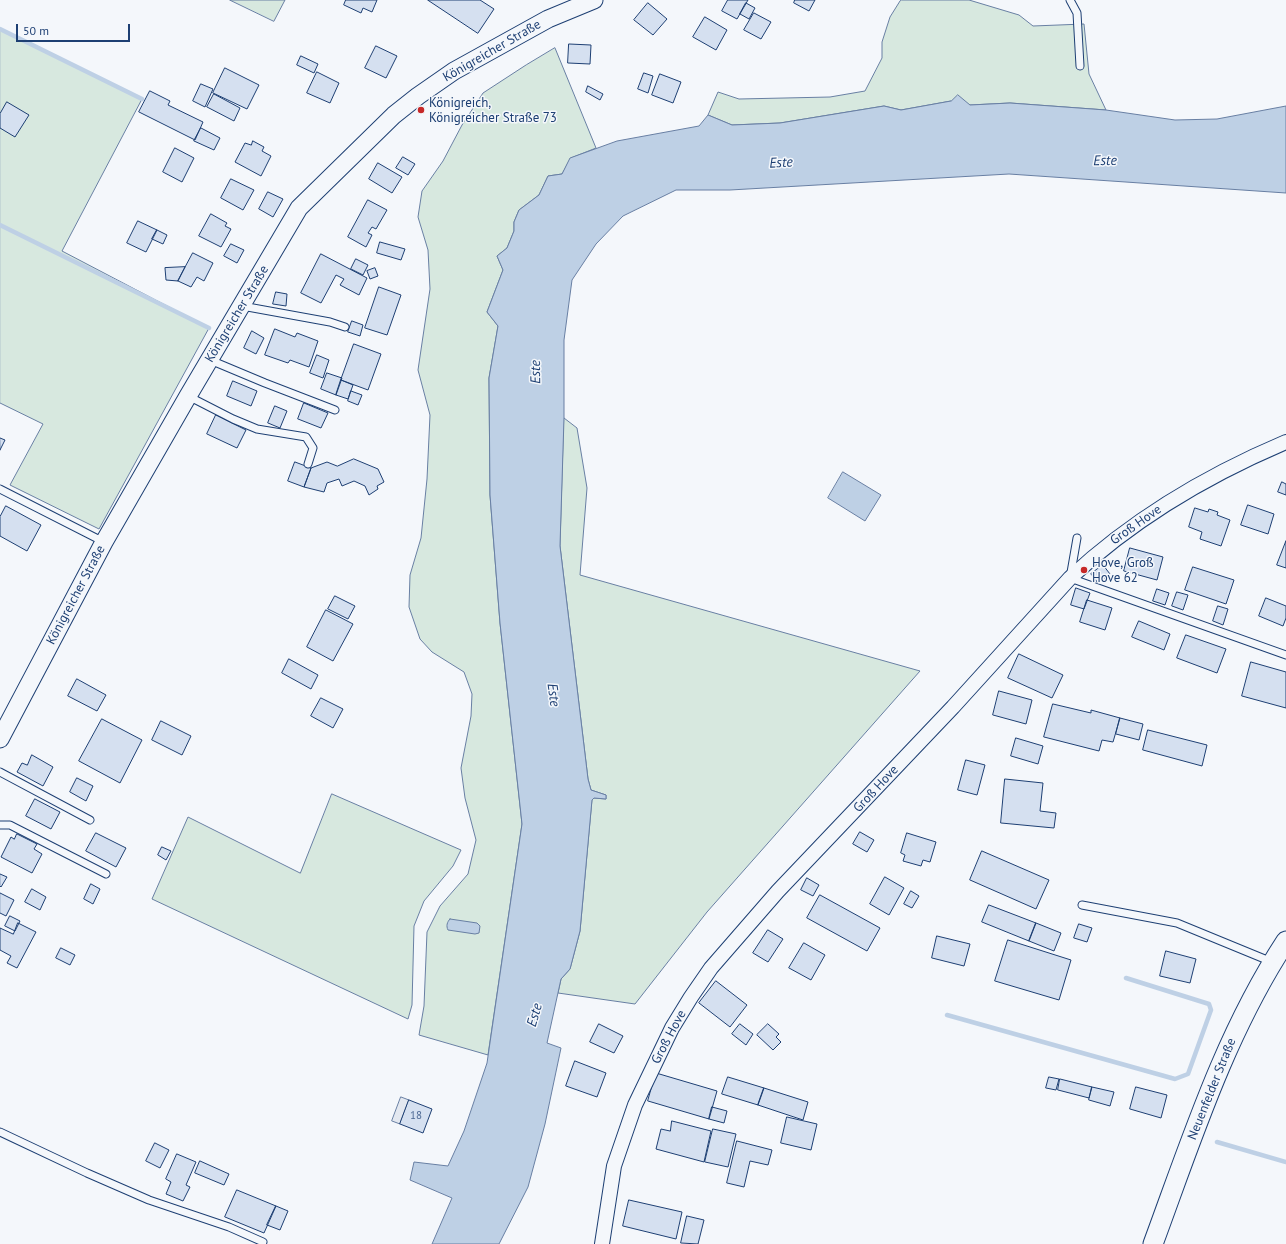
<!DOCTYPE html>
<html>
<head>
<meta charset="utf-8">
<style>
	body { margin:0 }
	#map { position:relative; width:1286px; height:1244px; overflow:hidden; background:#f4f7fb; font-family:"PT Sans",sans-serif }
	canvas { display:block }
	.scale { position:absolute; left:16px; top:24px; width:114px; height:18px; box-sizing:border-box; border:2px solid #1d3f73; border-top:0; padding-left:5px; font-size:12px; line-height:14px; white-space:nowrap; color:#1d3f73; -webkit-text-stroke:3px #f4f7fb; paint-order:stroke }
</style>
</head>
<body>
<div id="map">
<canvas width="1286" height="1244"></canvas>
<div class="scale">50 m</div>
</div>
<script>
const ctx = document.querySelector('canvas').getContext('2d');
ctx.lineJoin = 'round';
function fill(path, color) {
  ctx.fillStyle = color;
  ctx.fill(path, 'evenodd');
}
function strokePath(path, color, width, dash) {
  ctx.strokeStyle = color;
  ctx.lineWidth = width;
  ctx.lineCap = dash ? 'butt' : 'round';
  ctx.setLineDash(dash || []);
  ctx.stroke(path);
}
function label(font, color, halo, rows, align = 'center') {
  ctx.font = font + ' "PT Sans",sans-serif';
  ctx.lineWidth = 3;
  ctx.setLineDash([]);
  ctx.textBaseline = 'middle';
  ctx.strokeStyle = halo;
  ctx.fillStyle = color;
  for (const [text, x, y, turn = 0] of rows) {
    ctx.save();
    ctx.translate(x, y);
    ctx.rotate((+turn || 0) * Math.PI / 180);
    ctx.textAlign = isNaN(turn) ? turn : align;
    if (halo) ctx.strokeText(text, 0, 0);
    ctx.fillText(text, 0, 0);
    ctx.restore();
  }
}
const green = new Path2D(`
	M230,0H285L274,21Z
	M902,0H969L1019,15L1033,26L1084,24L1089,74L1106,110L1010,103L970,105L951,101L901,110L884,106L780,123L732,125L708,115L718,92L739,99L830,97L865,91L882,58V42L890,17L900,1Z
	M0,29L142,99L62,251L209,328L99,529L10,485L43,424L0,403Z
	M555,48L596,148L571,158L562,174L548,176L539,195L519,210L514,222V231L507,248L497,256L503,270L487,312L498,326L489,378L490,495L500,623L522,824L488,1055L419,1035L424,1006L427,932L440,906L468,874L476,840L465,798L461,768L471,716L472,694L464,672L432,652L420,639L409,607L410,575L421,538L427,479L430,415L418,370L430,289L428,250L418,217L422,191L443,161L462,125L483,93L526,65Z
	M564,418L577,428L587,488L580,575L920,671L707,912L635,1004L558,993L561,979L570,969L580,931L592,799L594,798L606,799V795L591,790L588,779L560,546Z
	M332,794L461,850L453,866L424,901L414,926L412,1005L408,1019L152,899L188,817L300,873Z`);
const parking = new Path2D(`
	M401,1097L409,1100L400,1124L392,1121Z`);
const water = new Path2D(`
	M958,95L970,105L1010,103L1106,110L1175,120L1217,119L1286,106V193L1009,174L730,190H676L623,216L596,244L572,280L564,340V418L560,546L588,779L591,790L606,795V799L594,798L592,800L580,931L570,969L561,979L547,1043L561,1048L545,1124L528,1187L499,1244H432L452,1198L410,1180L414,1162L448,1166L464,1131L487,1063L522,824L500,623L490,495L489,378L498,326L487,312L503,270L497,256L507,248L514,231V222L519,210L539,195L548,176L562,174L570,158L617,141L699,126L708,115L732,125L780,123L884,106L901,110L951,101Z
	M843,472L881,495L865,521L828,498Z
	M450,919L477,923L480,926L479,933L475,934L448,930C446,926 447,922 450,919Z`);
const stream = new Path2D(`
	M0,29L142,99
	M0,225L209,328
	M947,1015L1175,1079L1188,1074L1211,1010L1209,1004L1126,978
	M1217,1142L1286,1162`);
const building = new Path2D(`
	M346,0H377L372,12L363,8L361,13L344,5Z
	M428,0H480L494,9L478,33Z
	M728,0H748L737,19L722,11Z
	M795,0H815L809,11L794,3Z
	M648,3L667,19L653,35L634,20Z
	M746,3L755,8L749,19L740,14Z
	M754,13L771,22L761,39L744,30Z
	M705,17L727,30L716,50L693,37Z
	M569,44L591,45L590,64L568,63Z
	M376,46L397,56L386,78L365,68Z
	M301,56L318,64L314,73L297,65Z
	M225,68L259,85L247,109L213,93Z
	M317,72L339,83L330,103L307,93Z
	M644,73L653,76L648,93L638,89Z
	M660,74L681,82L673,103L652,95Z
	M201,84L213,89L205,107L193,101Z
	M588,86L603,94L600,100L586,92Z
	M150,91L170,101L168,105L203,122L195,140L139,112Z
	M214,94L240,108L234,121L207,107Z
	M7,102L29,115L15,137L0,128V114Z
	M201,128L220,138L214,150L194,141Z
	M253,141L264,147L262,151L271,156L261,176L235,162L245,143L251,145Z
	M175,148L194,158L182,182L163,172Z
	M403,157L415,164L408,175L396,168Z
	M378,163L402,177L392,193L369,179Z
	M231,179L254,190L243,210L221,198Z
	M268,192L283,199L273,217L259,209Z
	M368,200L387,210L376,229L372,227L368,233L372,235L366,247L348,237Z
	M211,214L227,223L225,226L231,229L221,247L199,236Z
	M138,221L157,230L146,252L127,243Z
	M157,230L167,235L163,244L152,239Z
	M380,242L405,249L401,260L377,253Z
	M231,244L244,250L237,263L224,256Z
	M193,253L213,263L204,281L197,277L191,287L178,281Z
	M321,254L367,278L359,295L340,285L344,279L336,275L321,303L301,293Z
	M356,259L368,265L363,275L351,269Z
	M185,267L178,281L166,280L165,268Z
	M375,268L378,276L370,279L367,271Z
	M379,287L401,295L387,335L365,328Z
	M276,292L287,294L286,306L273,304Z
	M352,321L363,325L360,336L348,332Z
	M275,329L295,337L297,333L318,341L309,367L290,360L288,363L265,355Z
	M252,331L264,338L256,354L244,348Z
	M354,344L381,354L368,390L341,380Z
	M317,355L329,360L323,378L310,373Z
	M327,373L342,378L336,395L321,389Z
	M341,380L353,385L348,399L336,395Z
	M233,381L257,391L251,406L227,396Z
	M351,391L362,395L358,405L348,401Z
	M304,403L328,413L321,428L298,419Z
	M275,406L287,411L280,428L268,423Z
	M216,415L246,430L237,448L207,434Z
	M0,438L5,440L0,450Z
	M354,459L378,469L384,482L377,486L378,489L369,495L365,486L354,481L342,486L339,479L327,483L324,492L304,487L311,468L327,462L337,466Z
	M295,462L311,468L304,487L288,481Z
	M1282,482L1286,484V495L1278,492Z
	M1248,505L1274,514L1268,534L1241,525Z
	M6,506L41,525L27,551L0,536V517Z
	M1195,508L1208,512L1209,509L1218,512L1217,515L1230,520L1221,546L1200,539L1202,532L1189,527Z
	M1286,541V568L1277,565Z
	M1130,548L1163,557L1157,580L1124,571Z
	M1103,565L1110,574L1098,583L1091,574Z
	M1193,567L1234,580L1226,604L1185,590Z
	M1076,588L1090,593L1084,609L1071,605Z
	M1157,589L1169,593L1165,605L1153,601Z
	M1177,592L1188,595L1183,610L1172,606Z
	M335,596L355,606L348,619L328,609Z
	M1266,598L1286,606V618L1283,626L1259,616Z
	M1087,600L1112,608L1105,630L1080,622Z
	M1218,606L1228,609L1223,625L1213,621Z
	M326,610L353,624L333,661L307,647Z
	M1139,621L1170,634L1164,650L1132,637Z
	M1186,635L1226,649L1217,673L1177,658Z
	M1019,654L1063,675L1052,698L1008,678Z
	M289,659L318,675L311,689L282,673Z
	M1251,662L1286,672V708L1242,696Z
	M77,679L106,695L97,711L68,696Z
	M999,691L1032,700L1026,724L993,715Z
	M321,698L343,709L333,728L311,716Z
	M1053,704L1091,713V710L1120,718L1113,742L1102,740L1099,751L1044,737Z
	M1120,718L1143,724L1139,740L1116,734Z
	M102,719L142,740L120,783L79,761Z
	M161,721L191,736L182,755L152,740Z
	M1148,730L1207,745L1202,766L1143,750Z
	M1016,738L1043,746L1038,764L1011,756Z
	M32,755L53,767L43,786L17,772L22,763L27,765Z
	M966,760L985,765L977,795L958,790Z
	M77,778L93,786L86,801L70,792Z
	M1005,779L1043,783L1040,811L1056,813L1054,828L1001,823Z
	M35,799L60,812L51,829L26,816Z
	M860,832L874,840L867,852L853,844Z
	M96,833L126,848L116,867L86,851Z
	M907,833L936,842L930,862L923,860L921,866L903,861L905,855L901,853Z
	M17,834L37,844L34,849L42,854L32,873L1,857L11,837L14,839Z
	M162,847L171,851L166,860L158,855Z
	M982,851L1049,880L1036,909L970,880Z
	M0,874L7,877L1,887L0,886Z
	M885,877L904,888L889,915L870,904Z
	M807,878L819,885L813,896L801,890Z
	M91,884L100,889L93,904L84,899Z
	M32,889L46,897L40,910L25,902Z
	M911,891L919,896L912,908L904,904Z
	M0,893L14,900L6,916L0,913Z
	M820,895L880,928L867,951L807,918Z
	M989,905L1036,923L1029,941L982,922Z
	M10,916L20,921L15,931L5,926Z
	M18,923L36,932L17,968L7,963L11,956L0,950V928L13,934Z
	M1036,923L1061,933L1054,951L1029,941Z
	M1079,924L1092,928L1087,942L1074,938Z
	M768,930L783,939L768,962L753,953Z
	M937,936L970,944L964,966L932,958Z
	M1008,940L1071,960L1059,1000L995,981Z
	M804,943L825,955L811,980L789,968Z
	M61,948L75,955L70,965L56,958Z
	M1166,951L1196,959L1190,983L1160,976Z
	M716,981L747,1005L730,1027L699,1003Z
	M599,1024L623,1036L614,1053L590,1042Z
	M740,1024L753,1034L746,1045L732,1034Z
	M768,1024L779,1034L776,1037L781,1042L773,1050L757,1035Z
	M575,1061L606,1073L597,1097L566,1086Z
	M656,1073L717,1091L709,1119L648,1101Z
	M728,1077L764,1088L758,1105L722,1094Z
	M1049,1077L1059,1079L1056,1090L1046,1088Z
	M1060,1079L1092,1087L1089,1098L1058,1090Z
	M1092,1087L1114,1092L1110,1106L1089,1100Z
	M1136,1087L1167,1095L1161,1118L1130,1109Z
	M764,1088L808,1102L803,1120L758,1105Z
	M409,1100L432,1109L423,1133L400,1124Z
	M712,1107L727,1111L724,1123L709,1119Z
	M787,1117L817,1124L811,1150L781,1143Z
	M672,1121L711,1131L704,1162L656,1149L661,1129L670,1131Z
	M713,1129L736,1134L728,1167L705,1162Z
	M737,1141L772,1150L768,1165L750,1161L744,1187L727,1183Z
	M155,1143L169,1150L160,1168L146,1161Z
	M177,1154L196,1162L186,1185L190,1187L183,1201L166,1194L171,1182L166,1179Z
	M200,1161L229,1174L224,1185L195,1173Z
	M237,1190L276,1206L264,1233L225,1217Z
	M629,1200L682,1212L676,1239L623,1226Z
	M276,1206L288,1211L280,1230L267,1225Z
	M687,1216L704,1220L698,1244L681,1243Z`);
const service = new Path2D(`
	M1070,0L1077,13L1080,66
	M242,306L330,322L345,327
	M210,360L265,383L335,410
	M188,396L233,419L257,429L306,437L313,448L308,464
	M0,489L104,542
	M1077,538L1070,578L1286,655
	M0,772L90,820
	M0,825H10L106,874
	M1082,905L1177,923L1272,962
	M0,1132L87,1173L149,1200L229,1227L263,1242`);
const minor = new Path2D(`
	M602,1244L614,1166L635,1105L672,1028L691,997L711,968L778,891L953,707L1070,578C1132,520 1208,475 1286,442`);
const tertiary = new Path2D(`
	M0,739L104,542L188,396L299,208L394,115L418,96L454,71L548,19L594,0`);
const secondary = new Path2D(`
	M1153,1244C1191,1141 1225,1034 1286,941`);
const markers = [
	[421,110,4,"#c62828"],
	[1084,570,4,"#c62828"]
];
const numberNames = [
	["18",416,1116]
];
const streetNames = [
	["Königreicher Straße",492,51,-30],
	["Königreicher Straße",237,314,-59],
	["Groß Hove",1136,525,-35],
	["Königreicher Straße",76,595,-62],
	["Groß Hove",876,789,-47],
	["Groß Hove",669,1037,-62],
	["Neuenfelder Straße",1212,1089,-68]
];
const poiNames = [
	["Königreich,",429,103],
	["Königreicher Straße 73",429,118],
	["Hove, Groß",1092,563],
	["Hove 62",1092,578]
];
const waterNames = [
	["Este",1105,161,-1],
	["Este",781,163,-3],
	["Este",536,372,-91],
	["Este",553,695,82],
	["Este",535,1015,-74]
];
fill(green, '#d7e8df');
strokePath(green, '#687fa3', 1);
fill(parking, '#e3e8f0');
strokePath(parking, '#687fa3', 1);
fill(water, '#bed0e5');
strokePath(water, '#687fa3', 1);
strokePath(stream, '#bed0e5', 4.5);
fill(building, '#d5e0f0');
strokePath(building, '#1d3f73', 1);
strokePath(service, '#1d3f73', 9);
strokePath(minor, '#1d3f73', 16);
strokePath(tertiary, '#1d3f73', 19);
strokePath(secondary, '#1d3f73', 21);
strokePath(service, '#f4f7fb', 7);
strokePath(minor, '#f4f7fb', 14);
strokePath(tertiary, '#f4f7fb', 17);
strokePath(secondary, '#f4f7fb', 19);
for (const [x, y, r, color] of markers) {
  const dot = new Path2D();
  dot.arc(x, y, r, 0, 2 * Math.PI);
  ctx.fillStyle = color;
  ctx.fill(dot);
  strokePath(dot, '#f4f7fb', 1.5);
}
label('11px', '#4b6792', null, numberNames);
label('13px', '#1d3f73', '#f4f7fb', streetNames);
label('13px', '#1d3f73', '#f4f7fb', poiNames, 'left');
label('italic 14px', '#1d3f73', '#f4f7fb', waterNames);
</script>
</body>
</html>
